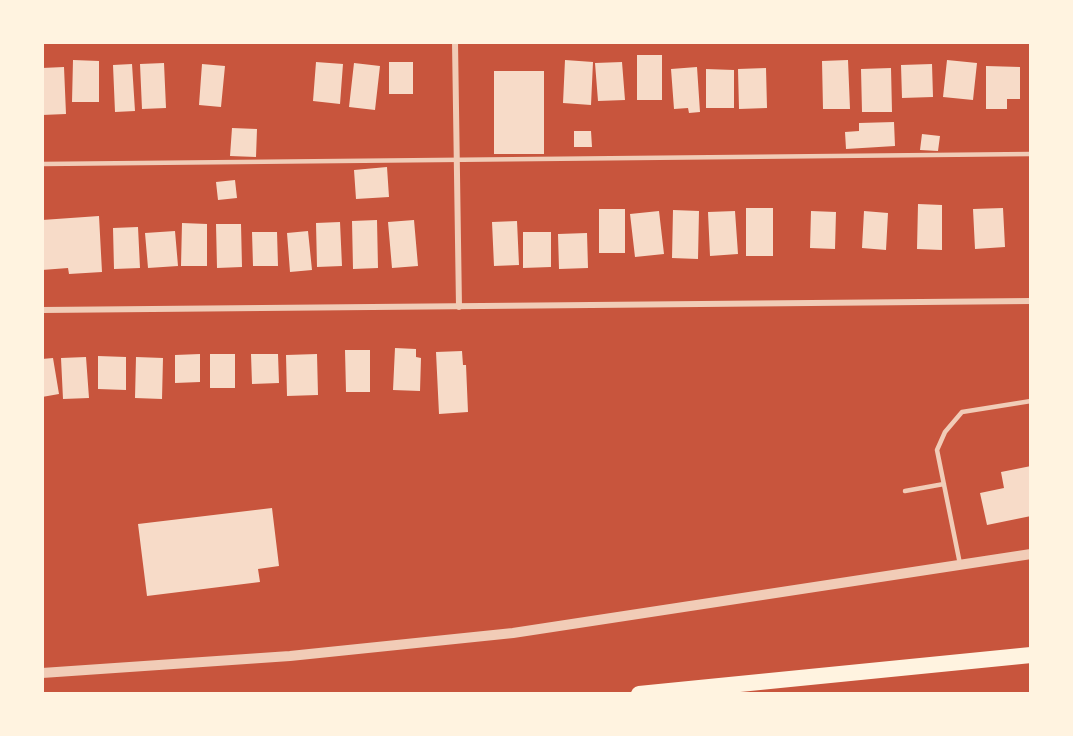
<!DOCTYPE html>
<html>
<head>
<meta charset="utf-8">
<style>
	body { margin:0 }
	#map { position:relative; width:1073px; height:736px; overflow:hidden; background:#c8553d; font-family:"Open Sans",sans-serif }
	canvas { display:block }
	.frame { position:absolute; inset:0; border:44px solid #fff3e0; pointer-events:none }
</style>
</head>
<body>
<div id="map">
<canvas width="1073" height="736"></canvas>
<div class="frame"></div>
</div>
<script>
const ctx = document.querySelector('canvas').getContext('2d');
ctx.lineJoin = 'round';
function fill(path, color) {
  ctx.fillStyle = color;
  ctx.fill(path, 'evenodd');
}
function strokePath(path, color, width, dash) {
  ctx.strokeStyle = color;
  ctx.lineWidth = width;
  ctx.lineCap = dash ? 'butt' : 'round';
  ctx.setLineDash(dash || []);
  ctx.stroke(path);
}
const building = new Path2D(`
	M637,55H662V100H637Z
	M73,60L99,61V102H72Z
	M565,60L593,62L591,105L563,103Z
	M848,60L850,109H823L822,61Z
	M947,60L977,63L973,100L943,97Z
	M316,62L343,64L340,104L313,101Z
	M389,62H413V94H389Z
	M622,62L625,100L598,101L595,63Z
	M164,63L166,108L142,109L140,64Z
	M354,63L380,66L375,110L349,107Z
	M132,64L135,111L115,112L113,65Z
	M202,64L225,66L221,107L199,105Z
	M932,64L933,97L902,98L901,65Z
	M986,66L1020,67V99H1007V109H986Z
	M64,67L66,114L42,115V68Z
	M697,67L700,112L689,113L688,108L674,109L671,69Z
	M766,68L767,108L739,109L738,69Z
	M891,68L892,112H862L861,69Z
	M706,69L734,70V108H706Z
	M494,71H544V154H494Z
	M894,122L895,146L846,149L845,132L859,131V123Z
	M232,128L257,129L256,157L230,156Z
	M574,131H591L592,147H574Z
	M922,134L940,136L938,151L920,150Z
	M387,167L389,197L356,199L354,170Z
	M235,180L237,198L218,200L216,182Z
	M918,204L942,205V250L917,249Z
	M746,208H773V256H746Z
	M1003,208L1005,247L975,249L973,209Z
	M599,209H625V253H599Z
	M673,210L699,211L698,259L672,258Z
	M659,211L664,254L635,257L630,214Z
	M735,211L738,254L710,256L708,212Z
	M811,211L836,212L835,249L810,248Z
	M864,211L888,213L886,250L862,248Z
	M99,216L102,272L69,274L68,268L42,270V220Z
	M377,220L378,268L353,269L352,221Z
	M414,220L418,266L392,268L388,222Z
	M517,221L519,265L494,266L492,222Z
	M340,222L342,266L317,267L316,223Z
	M182,223L207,224V266H181Z
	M216,224H241L242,267L217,268Z
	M138,227L140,268L114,269L113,228Z
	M175,231L178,266L148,268L145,233Z
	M308,231L312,270L290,272L287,233Z
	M252,232H277L278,266H253Z
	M523,232H551V267L523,268Z
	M587,233L588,268L559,269L558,234Z
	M395,348L416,349V357L421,358L420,391L393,390Z
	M345,350H370V392H346Z
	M462,351L463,365H466L468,412L439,414L436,352Z
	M200,354V382L175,383V355Z
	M210,354H235V388H210Z
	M251,354H278L279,383L252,384Z
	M317,354L318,395L287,396L286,355Z
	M98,356L126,357V390L98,389Z
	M86,357L89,398L63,399L61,358Z
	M136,357L163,358L162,399L135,398Z
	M53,358L59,394L42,397V359Z
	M1031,466V516L987,525L980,493L1004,488L1001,472Z
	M272,508L279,566L258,569L260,582L147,596L138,524Z`);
const service = new Path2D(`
	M42,164L1031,154
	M905,491L944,484
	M960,564L937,450L945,432L962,412L1031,401`);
const minor = new Path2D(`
	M455,42L459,307
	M42,310L1031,301`);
const tertiary = new Path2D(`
	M42,673L290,656L513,633L1031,554`);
const motorway = new Path2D(`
	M639,694L1031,655`);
fill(building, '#f7dbc8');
strokePath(service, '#f1ccb7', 4.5);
strokePath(minor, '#f1ccb7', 6);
strokePath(tertiary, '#f1ccb7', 10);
strokePath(motorway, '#fff3e0', 16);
</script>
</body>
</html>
